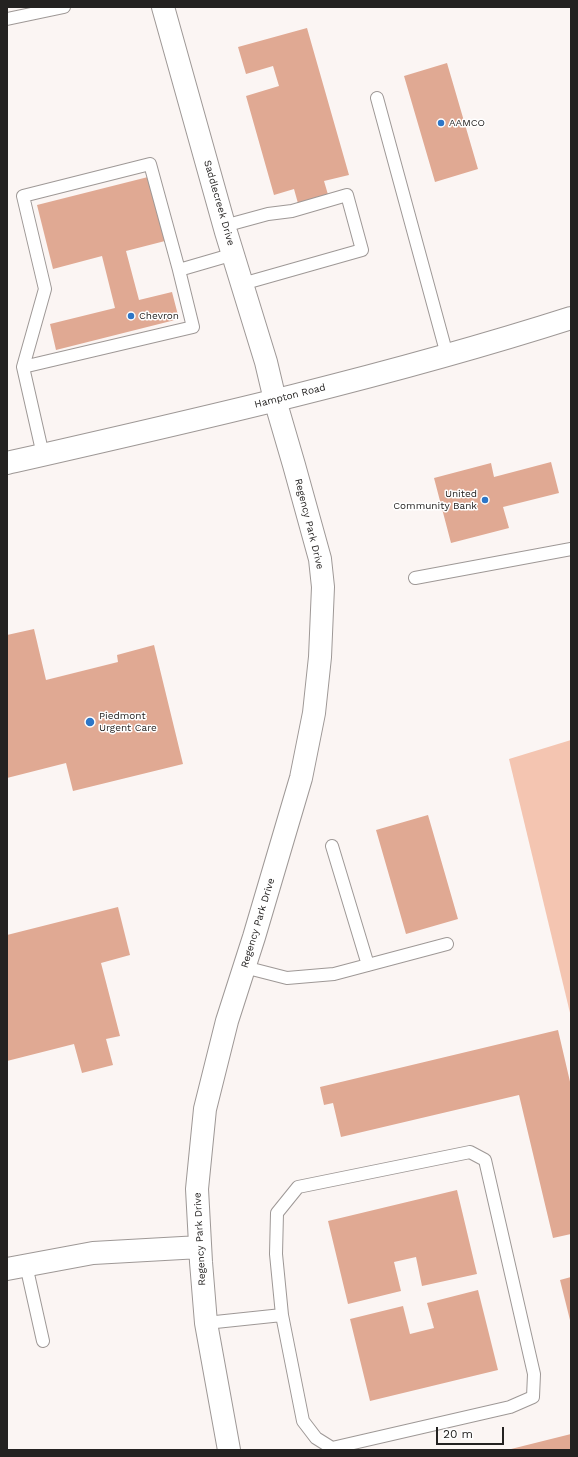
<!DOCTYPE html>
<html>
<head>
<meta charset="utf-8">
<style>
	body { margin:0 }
	#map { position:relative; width:578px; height:1457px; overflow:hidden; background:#fbf5f3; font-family:"Work Sans",sans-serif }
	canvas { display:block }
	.frame { position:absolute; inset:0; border:8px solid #242221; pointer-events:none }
	.scale { position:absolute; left:436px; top:1427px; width:68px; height:18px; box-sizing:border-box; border:2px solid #242221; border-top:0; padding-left:5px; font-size:12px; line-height:14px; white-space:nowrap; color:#242221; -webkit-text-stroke:3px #fff; paint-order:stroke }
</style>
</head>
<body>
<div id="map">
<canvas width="578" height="1457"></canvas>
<div class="frame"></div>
<div class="scale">20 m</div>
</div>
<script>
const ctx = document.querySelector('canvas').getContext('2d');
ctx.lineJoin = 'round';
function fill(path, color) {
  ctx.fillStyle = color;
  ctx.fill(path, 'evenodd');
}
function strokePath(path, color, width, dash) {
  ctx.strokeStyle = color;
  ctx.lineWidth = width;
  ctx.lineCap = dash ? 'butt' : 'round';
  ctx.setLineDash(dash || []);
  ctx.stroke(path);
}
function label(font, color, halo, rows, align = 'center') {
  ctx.font = font + ' "Work Sans",sans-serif';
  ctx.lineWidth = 3;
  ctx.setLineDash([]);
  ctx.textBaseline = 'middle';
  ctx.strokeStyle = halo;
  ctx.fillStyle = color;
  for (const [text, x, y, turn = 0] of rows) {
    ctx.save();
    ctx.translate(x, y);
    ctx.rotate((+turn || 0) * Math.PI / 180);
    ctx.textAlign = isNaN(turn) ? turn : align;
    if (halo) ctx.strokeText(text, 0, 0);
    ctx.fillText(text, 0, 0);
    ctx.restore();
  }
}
const green = new Path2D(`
	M571,740V1017L509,759Z`);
const building = new Path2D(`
	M307,28L349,175L324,181L329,198L299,207L294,189L274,195L246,96L279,86L273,66L246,74L238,47Z
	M447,63L478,169L435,182L404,76Z
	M148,177L165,241L126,251L139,300L172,292L179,319L56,350L50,324L115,308L102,256L53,269L37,205Z
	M551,462L559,493L503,507L509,528L451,543L434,478L491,463L494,477Z
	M34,629L46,680L118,662L117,655L154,645L183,764L73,791L66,763L7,778V635Z
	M428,815L458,919L406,934L376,830Z
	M118,907L130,955L101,963L120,1036L106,1039L113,1065L82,1073L74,1044L7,1061V935Z
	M558,1030L571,1086V1234L553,1238L519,1095L341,1137L333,1103L324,1105L320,1087Z
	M457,1190L477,1274L422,1286L416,1257L394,1262L401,1291L348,1304L328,1221Z
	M571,1277V1320H570L560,1280Z
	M478,1290L498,1370L370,1401L350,1319L403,1306L410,1334L434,1328L427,1303Z
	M571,1434V1450H511V1449Z`);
const lane = new Path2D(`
	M7,19L64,7
	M377,98L447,355
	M224,226L268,214L292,211L347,195L362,250L242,284
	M23,367L45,289L23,196L150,164L179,270
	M43,455L23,367L193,327L179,270L234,254
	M415,578L571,549
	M332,846L368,965
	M244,967L287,978L334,974L447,944
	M26,1265L43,1341
	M206,1323L282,1315L276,1254L277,1213L298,1187L470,1152L485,1160L534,1374L533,1397L510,1407L332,1448L316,1438L303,1421L282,1315`);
const street = new Path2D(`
	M163,7L226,232L266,362L275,400L294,465L320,559L323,587L320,657L314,713L301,778L254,937L227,1021L205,1109L197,1189L201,1262L206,1323L229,1450
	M7,1269L93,1253L200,1247`);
const primary = new Path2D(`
	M7,463C196,420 386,377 571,318`);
const markers = [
	[441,123,4,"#2d76c7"],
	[131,316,4,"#2d76c7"],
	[485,500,4,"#2d76c7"],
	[90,722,5,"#2d76c7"]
];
const poiNames = [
	["AAMCO",449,123],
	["Chevron",139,316],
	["United",477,494,"right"],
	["Community Bank",477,506,"right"],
	["Piedmont",99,716],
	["Urgent Care",99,728]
];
const streetNames = [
	["Saddlecreek Drive",219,203,74],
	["Hampton Road",290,396,-14],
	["Regency Park Drive",309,524,76],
	["Regency Park Drive",258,923,-73],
	["Regency Park Drive",200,1239,-93]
];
fill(green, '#f4c5b1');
fill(building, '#e0a993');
strokePath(lane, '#9e9896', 14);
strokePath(street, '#9e9896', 24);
strokePath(primary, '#9e9896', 24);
strokePath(lane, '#fff', 12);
strokePath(street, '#fff', 22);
strokePath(primary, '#fff', 22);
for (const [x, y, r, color] of markers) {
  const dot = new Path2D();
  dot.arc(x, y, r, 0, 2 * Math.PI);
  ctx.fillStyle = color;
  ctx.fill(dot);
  strokePath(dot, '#fff', 1.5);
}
label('10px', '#242221', '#fff', poiNames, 'left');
label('10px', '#242221', '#fff', streetNames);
</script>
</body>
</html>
